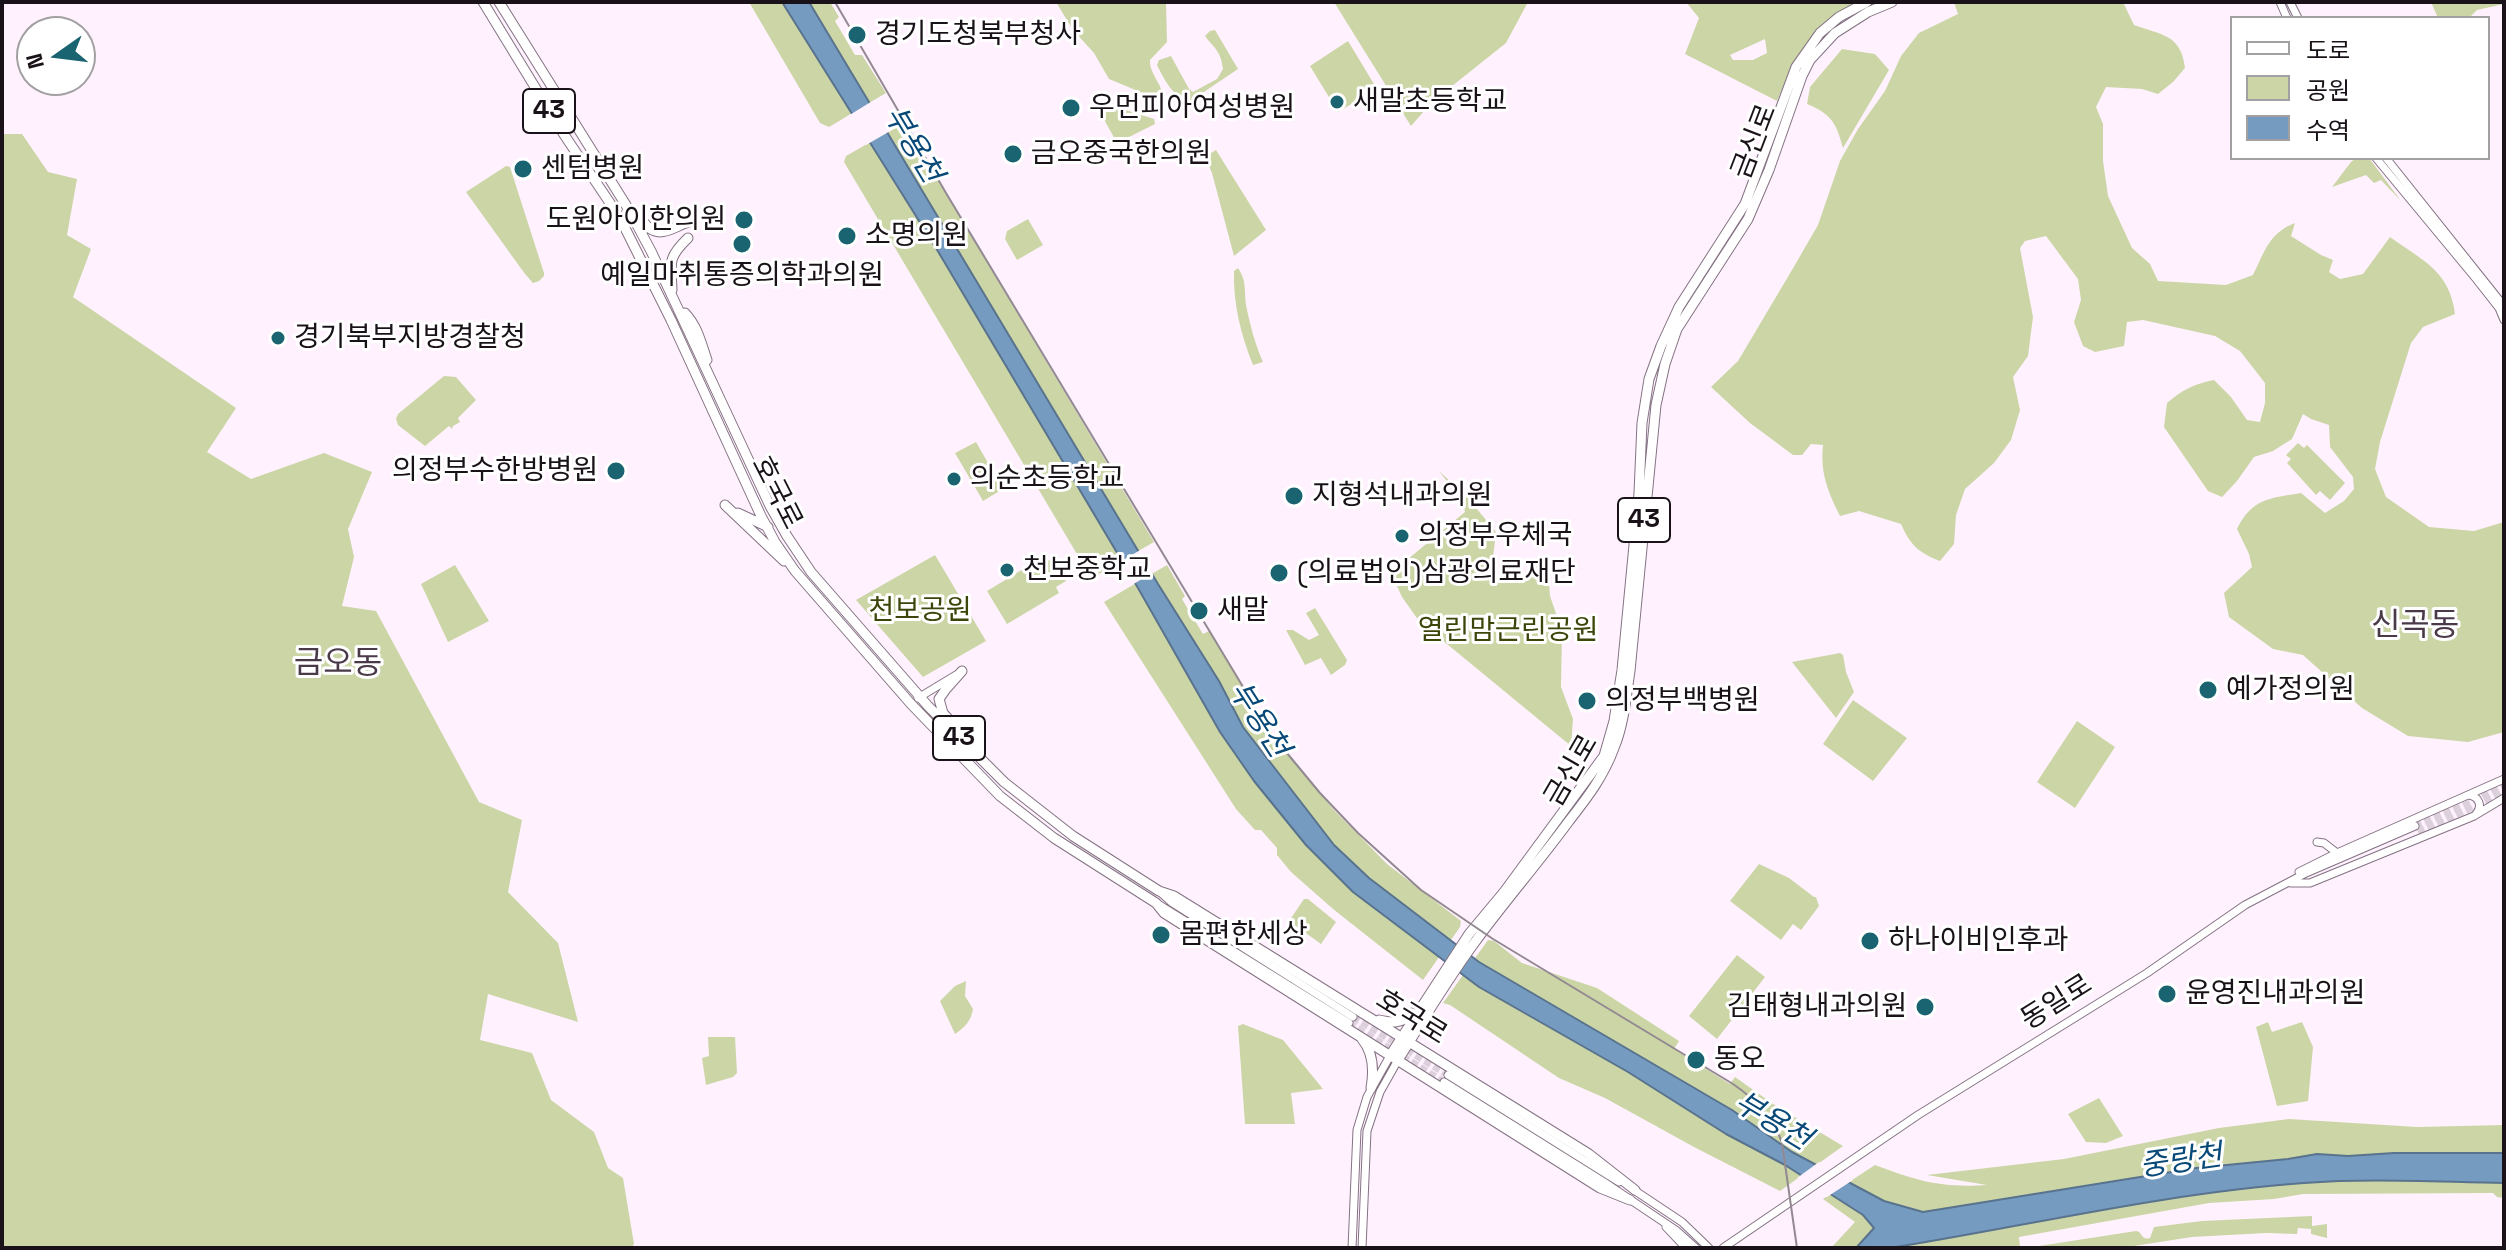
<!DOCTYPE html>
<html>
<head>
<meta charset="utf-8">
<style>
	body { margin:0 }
	#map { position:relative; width:2506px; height:1250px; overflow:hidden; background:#fff2fe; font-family:"Space Grotesk","Noto Sans KR",sans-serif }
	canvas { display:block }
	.frame { position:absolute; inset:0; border:4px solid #191218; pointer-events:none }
	.legend { position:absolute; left:2230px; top:16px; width:260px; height:144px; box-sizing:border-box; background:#fff; border:2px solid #a3a0a3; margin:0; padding:10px 14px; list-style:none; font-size:24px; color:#191218 }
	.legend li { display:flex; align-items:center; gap:16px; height:40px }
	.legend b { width:40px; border:2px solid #a3a0a3 }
	.north { position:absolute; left:16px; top:16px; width:80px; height:80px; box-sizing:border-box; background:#fff; border:2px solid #a3a0a3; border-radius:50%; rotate:256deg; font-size:22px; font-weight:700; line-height:32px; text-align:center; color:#191218 }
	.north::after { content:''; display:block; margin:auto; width:28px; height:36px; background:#1a6371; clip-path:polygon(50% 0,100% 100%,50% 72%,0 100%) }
</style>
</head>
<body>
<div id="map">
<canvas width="2506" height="1250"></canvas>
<div class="frame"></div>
<ul class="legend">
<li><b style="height:10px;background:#fff"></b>도로</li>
<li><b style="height:22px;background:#cbd5a5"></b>공원</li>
<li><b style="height:22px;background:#759cc0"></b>수역</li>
</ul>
<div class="north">N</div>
</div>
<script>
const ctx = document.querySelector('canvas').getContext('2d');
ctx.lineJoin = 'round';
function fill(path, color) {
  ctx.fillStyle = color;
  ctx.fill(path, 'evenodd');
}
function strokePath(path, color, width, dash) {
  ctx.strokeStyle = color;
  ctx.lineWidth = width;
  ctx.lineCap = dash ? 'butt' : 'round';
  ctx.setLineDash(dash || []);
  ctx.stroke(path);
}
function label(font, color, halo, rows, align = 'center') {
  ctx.font = font + ' "Space Grotesk","Noto Sans KR",sans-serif';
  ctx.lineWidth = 6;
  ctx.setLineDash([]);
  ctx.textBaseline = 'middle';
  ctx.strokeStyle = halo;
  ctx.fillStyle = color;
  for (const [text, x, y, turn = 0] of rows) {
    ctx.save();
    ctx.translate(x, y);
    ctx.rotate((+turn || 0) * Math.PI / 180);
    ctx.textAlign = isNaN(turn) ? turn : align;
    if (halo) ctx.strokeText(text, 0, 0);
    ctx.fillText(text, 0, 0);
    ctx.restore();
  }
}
const green = new Path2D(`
	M749,2H830L839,17L835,21L855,55H862L886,93L829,127L820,123Z
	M1056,2H1166L1167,42L1150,60C1149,75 1166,87 1162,101L1109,79L1094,53L1073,30Z
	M1334,2H1528L1506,43L1432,102L1411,126Z
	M1686,2H1859C1814,27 1797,55 1777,101L1685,54L1699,18ZM1765,39L1767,53L1753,60H1733L1730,55Z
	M1954,2H2123L2134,25C2161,35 2181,34 2185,68L2173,82L2158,94L2142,89L2106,87L2096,107L2103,124V161L2108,196L2132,248L2150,264L2158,281L2226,285L2253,275C2265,251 2269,233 2295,223L2291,236L2321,255L2333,260L2329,272L2340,279L2363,274L2390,237C2422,260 2450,271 2455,314L2423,327L2411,343L2380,442L2375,469L2386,497L2429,527L2474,531L2504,522V732L2468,742L2408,736L2362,708L2303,655L2273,649L2229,617L2224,593L2252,567L2249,554L2237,529C2252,498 2271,498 2301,493L2325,513L2344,501L2354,489L2353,477L2330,447L2329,425L2311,419L2303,414L2292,439L2273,451L2254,457L2237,481L2222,497L2208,491L2164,427L2167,403C2182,390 2194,384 2214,380L2231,397L2247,420L2260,422L2265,403V383L2240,351L2215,336L2143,320L2127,322L2124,346L2095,352L2083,346L2074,322L2081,300L2078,279L2046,236L2025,241L2020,248L2033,317L2028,356L2013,377L2020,410L2011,440L1994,463L1965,489L1956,515L1954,544L1940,561C1919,553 1910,545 1901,524L1859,511L1840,516C1828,492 1820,473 1823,445L1811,444L1802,455H1793L1750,423L1711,387L1738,361L1792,270L1818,225L1840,161L1858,129L1885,91L1901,56L1919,33L1958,14Z
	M2431,2H2504V4L2477,10L2469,18H2438Z
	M1215,30L1238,69L1189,102C1172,95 1165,81 1157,65L1159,60L1171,56L1189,89L1193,92L1217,79L1223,69C1221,51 1214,48 1205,36L1210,31Z
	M1348,41L1377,89L1338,112L1310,66Z
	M1842,49L1875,54L1889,70L1843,148C1836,122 1831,114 1807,104L1810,87Z
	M1097,101L1154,119L1155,124L1117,143L1095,103Z
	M904,123L1154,542L1099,574L1087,571L844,162L846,156Z
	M2,134H22L48,172L77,179L67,235L91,249L73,297L236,408L207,452L251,479L324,453L372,472L348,529L354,557L342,606L376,611L479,802L522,820L508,892L558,943L578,1022L488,994L480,1040L532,1053L551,1100L594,1132L608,1168L623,1178L634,1244L632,1248H2Z
	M1216,150L1266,230L1234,256L1212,173L1205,157Z
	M2356,158H2369L2401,201L2381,180L2374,183L2366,175L2332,187L2351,162Z
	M506,166L510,167L544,273V276L539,281L533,283L525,274L466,192Z
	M1028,219L1043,245L1017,260L1005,239L1007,231Z
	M1238,268C1247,281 1244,291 1246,305C1250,325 1255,344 1263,362L1253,365C1241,335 1233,304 1234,271Z
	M444,376L456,377L476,400L458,418L460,422L453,426L452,429L449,426L425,446L398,425L396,419L398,414Z
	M976,442L1003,489L983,501L955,453Z
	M2298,443L2304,448L2307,445L2345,483L2330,500L2320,491L2316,495L2287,463L2291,459L2286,455Z
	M1439,471L1467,497L1496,532L1490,584L1521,577L1547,557L1550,596L1562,631L1561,687L1573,719L1571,746L1419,621L1402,597L1391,573L1465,512L1463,502Z
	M935,555L986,641L923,677L856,600Z
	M1053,558L1066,581L1056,587L1059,593L1007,624L987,591L1038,560L1041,565Z
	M455,565L489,621L448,642L421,584Z
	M1167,565L1185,596L1182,599L1203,634L1209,631L1264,723L1333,809L1387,864L1461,921L1460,927L1423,980L1333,909L1291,872L1277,855V848L1261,830H1255L1236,809L1104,602Z
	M1315,608L1347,660L1345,665L1331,675L1321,658L1305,665L1286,630H1293L1309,640L1319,635L1306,613Z
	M1840,653L1843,655L1846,672L1854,692L1836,718L1792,662Z
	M1853,700L1907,738L1873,781L1823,744Z
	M2077,721L2115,747L2075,808L2037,782Z
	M1759,864L1789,878L1814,897H1816L1819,906L1801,930L1793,924L1781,940L1730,901Z
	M1304,899H1308L1336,922L1321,944L1289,921Z
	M1488,940L1494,941L1522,963L1597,988L1679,1041L1674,1049L1730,1084L1735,1077L1776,1106L1843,1146L1780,1191L1694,1147L1605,1098L1559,1078L1450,1005L1443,1003Z
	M1737,955L1765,977L1717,1039L1689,1016Z
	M966,981L965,996L973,1009C971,1021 965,1027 955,1034L940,1001L955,986Z
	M2268,1022L2272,1032L2302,1022L2313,1047L2308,1101L2277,1106L2256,1027Z
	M1243,1024L1283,1040L1323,1089L1291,1093L1295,1124H1245L1238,1026Z
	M708,1037H735L737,1073L733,1077L706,1085L702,1058L709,1056Z
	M2099,1098L2123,1136L2106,1143L2086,1142L2068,1114Z
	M2289,1119L2417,1127L2504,1125V1198L2497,1197L2493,1193L2303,1194L2274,1199L2209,1203L2019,1237L2020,1247L2015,1248H1831L1855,1222L1823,1199L1875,1165C1918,1181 1940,1188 1987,1185L1927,1175L2064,1159L2219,1128Z
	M2312,1216V1226L2327,1224V1238L2311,1234V1229L2298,1228L2297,1234L2266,1233L2192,1237L2121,1248H2026L2136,1231C2143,1232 2141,1241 2150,1238L2154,1227L2202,1221Z`);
const water = new Path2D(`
	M782,2H809L1158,584L1219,681L1243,727L1334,845L1369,878L1479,962L1732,1110L1792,1152L1884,1201L1923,1212L2196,1168L2288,1159L2317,1154L2348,1156L2394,1153H2504V1183C2437,1182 2370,1178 2304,1183C2165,1193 2027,1226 1890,1248H1856L1874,1228L1863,1215L1785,1165L1726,1134L1628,1072L1479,987L1353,892L1306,845L1254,781L1220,732L1138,588L936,248Z`);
const pier = new Path2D(`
	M874,100L892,130L866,145L848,116Z
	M1142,549L1155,571L1132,585L1118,563Z
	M1819,1162L1853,1180L1827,1197L1797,1178Z`);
const minorTunnel = new Path2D(`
	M2415,826L2472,802L2504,785
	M2418,832L2504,793
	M1353,1017L1448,1075
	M1349,1023L1444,1082`);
const minor = new Path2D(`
	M2280,2L2287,18
	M2290,2L2298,18
	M2376,158L2477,280L2499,308L2504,320
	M2386,158L2504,306
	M918,698L956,675
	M2468,795C2479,796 2483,806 2476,814
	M2317,842L2324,843L2337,853
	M2299,872L2337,853L2504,779
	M2291,883H2310L2474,816L2504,798
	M1160,892L1171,902L1353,1017
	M1158,904L1349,1023
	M1448,1075L1619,1182
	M1444,1082L1604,1182L1677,1231L1696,1248
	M1634,1190L1682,1222L1709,1248
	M1666,1227L1686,1248
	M1352,1248L1357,1130L1367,1097L1391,1054
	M1362,1248L1367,1131L1380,1092L1398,1060
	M1723,1248L1918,1115L2147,973L2245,905L2306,873L2415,826`);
const major = new Path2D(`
	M483,2L563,133L620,218L671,320L761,516L775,542L795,571L911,704L1000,796L1054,838L1156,903L1164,913L1600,1188L1630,1200
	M499,2L629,210L651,251L770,506L787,536L811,572L928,706L1004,782L1073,836L1159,891L1174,896L1589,1154L1635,1190
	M634,213C640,217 644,223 649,228C662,238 675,226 689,222
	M672,290C671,263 667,258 688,238
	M685,313C698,327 701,343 707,360
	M725,505L784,561
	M738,513L768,527
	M953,724L943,713L939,699L946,689L962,671
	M1379,1020C1392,1023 1402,1024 1412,1013
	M1362,1039C1373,1052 1374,1071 1371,1088
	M1391,1054L1469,934L1504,892L1604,756L1614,721L1622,670L1639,493L1642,423L1649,379L1661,346L1679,307L1745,204L1796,67L1820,33L1839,17L1867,2
	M1398,1060C1423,1020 1447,980 1475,942C1505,901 1539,862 1569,821C1587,798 1604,776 1614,748C1624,724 1626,697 1630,671L1656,405L1665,364L1677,329L1748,219L1769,170L1802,76L1810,60L1835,33L1868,12L1892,2`);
const tram = new Path2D(`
	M835,2L946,193L1272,735L1320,793L1358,833L1421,890L1493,939L1733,1084C1755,1099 1774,1117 1782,1143L1797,1248`);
const markers = [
	[857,35,10,"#1a6371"],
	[1337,102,8,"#1a6371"],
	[1071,108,10,"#1a6371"],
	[1013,154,10,"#1a6371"],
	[523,169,10,"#1a6371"],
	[744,220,10,"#1a6371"],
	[847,236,10,"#1a6371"],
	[742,244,10,"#1a6371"],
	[278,338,8,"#1a6371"],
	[616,471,10,"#1a6371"],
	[954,479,8,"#1a6371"],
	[1294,496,10,"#1a6371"],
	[1402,536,8,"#1a6371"],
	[1007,570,8,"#1a6371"],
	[1279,573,10,"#1a6371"],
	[1199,611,10,"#1a6371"],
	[2208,690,10,"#1a6371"],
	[1587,701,10,"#1a6371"],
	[1161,935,10,"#1a6371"],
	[1870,941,10,"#1a6371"],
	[2167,994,10,"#1a6371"],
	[1925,1007,10,"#1a6371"],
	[1696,1060,10,"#1a6371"]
];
const shields = [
	[549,111,52],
	[1644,520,52],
	[959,738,52]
];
const shieldNames = [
	["43",549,111],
	["43",1644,520],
	["43",959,738]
];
const poiNames = [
	["경기도청북부청사",875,35],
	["새말초등학교",1353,102],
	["우먼피아여성병원",1089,108],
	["금오중국한의원",1031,154],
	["센텀병원",541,169],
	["도원아이한의원",726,220,"right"],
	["소명의원",865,236],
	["예일마취통증의학과의원",742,276,"center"],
	["경기북부지방경찰청",294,338],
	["의정부수한방병원",598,471,"right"],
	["의순초등학교",970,479],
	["지형석내과의원",1312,496],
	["의정부우체국",1418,536],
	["천보중학교",1023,570],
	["(의료법인)삼광의료재단",1297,573],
	["새말",1217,611],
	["예가정의원",2226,690],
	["의정부백병원",1605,701],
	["몸편한세상",1179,935],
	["하나이비인후과",1888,941],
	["윤영진내과의원",2185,994],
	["김태형내과의원",1907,1007,"right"],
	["동오",1714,1060]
];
const streetNames = [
	["금신로",1755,142,-69],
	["호국로",776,493,63],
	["금신로",1572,771,-60],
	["동일로",2057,1003,-32],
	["호국로",1411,1018,32]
];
const parkNames = [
	["천보공원",920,611],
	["열린맘근린공원",1508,631]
];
const waterNames = [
	["부용천",912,145,59],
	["부용천",1258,720,57],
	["부용천",1772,1122,31],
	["중랑천",2181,1162,-8]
];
const quarterNames = [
	["신곡동",2415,626],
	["금오동",338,664]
];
fill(green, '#cbd5a5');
fill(water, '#759cc0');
strokePath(water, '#59738e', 2);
fill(pier, '#fff2fe');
strokePath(minorTunnel, '#dcd0dc', 7, [7, 3.5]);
strokePath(minor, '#847283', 9);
strokePath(major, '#847283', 11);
strokePath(minor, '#fff', 7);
strokePath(major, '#fff', 9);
strokePath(tram, '#938992', 2);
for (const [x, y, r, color] of markers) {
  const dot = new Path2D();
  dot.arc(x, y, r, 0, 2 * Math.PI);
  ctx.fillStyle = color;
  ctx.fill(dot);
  strokePath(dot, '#fff', 3);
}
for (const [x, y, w] of shields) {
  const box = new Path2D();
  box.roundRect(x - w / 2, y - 22, w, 44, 6);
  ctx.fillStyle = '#fff';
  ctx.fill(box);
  strokePath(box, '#191218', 2);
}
label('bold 26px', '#191218', null, shieldNames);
label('28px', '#191218', '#fff', poiNames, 'left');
label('28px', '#191218', '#fff', streetNames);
label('28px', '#3e450a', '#fff', parkNames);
label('italic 30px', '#094978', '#fff', waterNames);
label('32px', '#4a3949', '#fff', quarterNames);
</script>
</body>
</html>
